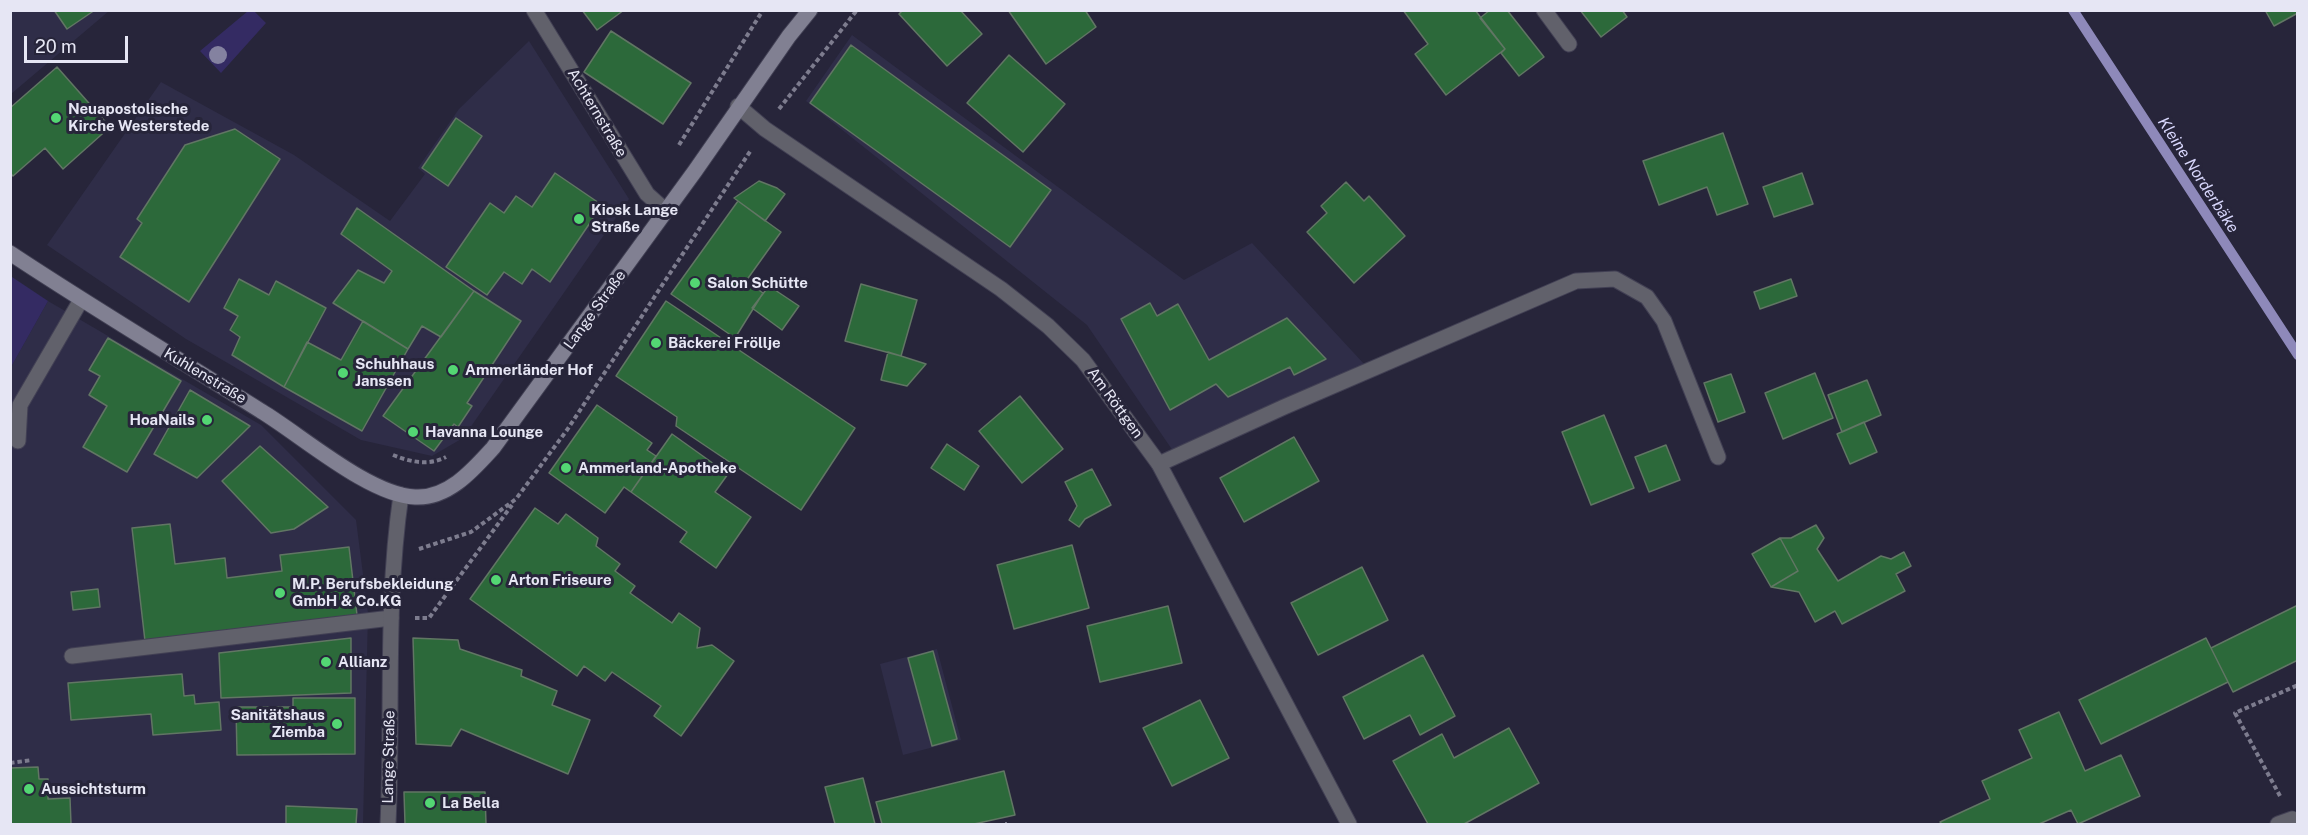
<!DOCTYPE html>
<html>
<head>
<meta charset="utf-8">
<style>
	body { margin:0 }
	#map { position:relative; width:2308px; height:835px; overflow:hidden; background:#27253a; font-family:"Public Sans",sans-serif }
	canvas { display:block }
	.frame { position:absolute; inset:0; border:12px solid #e6e6f4; pointer-events:none }
	.scale { position:absolute; left:24px; top:36px; width:104px; height:27px; box-sizing:border-box; border:3px solid #e6e6f4; border-top:0; padding-left:8px; font-size:18px; line-height:21px; white-space:nowrap; color:#e6e6f4; -webkit-text-stroke:4px #27253a; paint-order:stroke }
</style>
</head>
<body>
<div id="map">
<canvas width="2308" height="835"></canvas>
<div class="frame"></div>
<div class="scale">20 m</div>
</div>
<script>
const ctx = document.querySelector('canvas').getContext('2d');
ctx.lineJoin = 'round';
function fill(path, color) {
  ctx.fillStyle = color;
  ctx.fill(path, 'evenodd');
}
function strokePath(path, color, width, dash) {
  ctx.strokeStyle = color;
  ctx.lineWidth = width;
  ctx.lineCap = dash ? 'butt' : 'round';
  ctx.setLineDash(dash || []);
  ctx.stroke(path);
}
function label(font, color, halo, rows, align = 'center') {
  ctx.font = font + ' "Public Sans",sans-serif';
  ctx.lineWidth = 6;
  ctx.setLineDash([]);
  ctx.textBaseline = 'middle';
  ctx.strokeStyle = halo;
  ctx.fillStyle = color;
  for (const [text, x, y, turn = 0] of rows) {
    ctx.save();
    ctx.translate(x, y);
    ctx.rotate((+turn || 0) * Math.PI / 180);
    ctx.textAlign = isNaN(turn) ? turn : align;
    if (halo) ctx.strokeText(text, 0, 0);
    ctx.fillText(text, 0, 0);
    ctx.restore();
  }
}
const built = new Path2D(`
	M11,11H109L11,94Z
	M852,35L1184,280L1252,243L1365,365L1173,451L1087,325L806,101Z
	M529,41L629,199L463,438L432,456L361,440L186,339L47,245L161,82L294,155L390,221L425,174L418,168L459,109Z
	M48,301L261,425L356,520L368,613L363,824H11V367Z
	M937,649L961,740L903,755L880,664Z`);
const green = new Path2D(`
	M248,11H254L266,23L221,73L200,51Z
	M12,277L48,301L11,367L10,280Z`);
const stream = new Path2D(`
	M2073,10L2298,355`);
const building = new Path2D(`
	M54,10H95L67,29Z
	M582,10H624L597,30Z
	M903,10H960L982,34L947,66L899,14Z
	M1008,10H1085L1096,27L1046,64Z
	M1403,10H1475L1505,49L1446,95L1415,54L1428,44Z
	M1490,10H1507L1544,57L1519,76L1501,53L1505,49L1480,18Z
	M1580,10H1622L1627,17L1601,37Z
	M2265,10H2298V13L2274,26Z
	M611,31L691,83L663,124L584,72Z
	M851,45L1051,190L1010,247L810,103Z
	M1009,55L1065,104L1023,152L967,103Z
	M57,67L110,127L63,169L45,148L13,176L10,173V108Z
	M456,118L482,136L448,186L422,168Z
	M235,129L280,159L189,302L120,257L142,223L137,219L185,145Z
	M1723,133L1748,204L1717,215L1707,187L1659,205L1643,161Z
	M555,173L602,205L550,282L532,269L522,284L504,272L487,295L446,267L490,203L504,213L516,196L532,207Z
	M1802,173L1813,204L1774,217L1763,187Z
	M759,181L777,188L785,194L765,221L734,198Z
	M1346,182L1364,201L1369,196L1405,236L1354,283L1307,232L1327,213L1321,206Z
	M738,201L781,232L746,281L763,293L735,338L671,294Z
	M357,208L474,291L441,337L422,326L408,349L333,303L358,270L384,283L392,271L341,234Z
	M239,279L269,295L276,281L326,308L284,387L232,355L240,337L230,330L238,316L224,308Z
	M1791,279L1797,296L1760,309L1754,292Z
	M861,284L917,300L901,356L845,341Z
	M769,286L799,306L782,330L752,308Z
	M474,291L521,321L467,403L472,406L458,427L454,424L434,451L383,416Z
	M666,301L855,428L801,510L676,426L677,417L616,376Z
	M1150,303L1157,316L1178,304L1209,360L1287,318L1326,359L1294,375L1290,367L1228,397L1216,384L1170,410L1121,319Z
	M363,321L408,349L362,431L284,387L307,342L341,360Z
	M108,338L181,381L127,472L83,447L107,406L89,395L100,376L89,370Z
	M888,352L901,356L926,364L907,386L881,380Z
	M1815,373L1833,418L1783,439L1765,393Z
	M1731,374L1745,412L1718,422L1704,383Z
	M1867,380L1881,415L1842,432L1828,395Z
	M190,390L250,426L197,478L154,454Z
	M1020,396L1063,449L1022,483L979,431Z
	M597,405L652,443L647,450L656,456L631,492L624,487L605,513L549,473Z
	M1604,415L1634,488L1591,505L1562,432Z
	M1864,422L1877,452L1850,464L1837,434Z
	M672,434L728,474L715,492L751,517L716,568L680,542L687,532L631,492Z
	M1294,437L1319,481L1244,522L1220,478Z
	M947,444L979,466L964,490L931,468Z
	M1666,445L1680,480L1649,492L1635,457Z
	M260,446L328,507L294,529L271,533L222,481Z
	M1092,469L1111,505L1085,519L1079,527L1069,520L1077,506L1065,482Z
	M535,508L558,524L566,514L598,538L596,546L620,564L615,571L635,586L630,593L672,623L679,613L700,628L697,648L712,645L734,661L681,736L654,716L661,706L612,672L605,681L584,666L577,676L470,599Z
	M170,524L175,564L225,558L227,578L282,571L280,555L349,547L357,615L145,641L132,528Z
	M1816,525L1824,538L1817,549L1838,581L1881,556L1891,559L1904,552L1911,566L1896,574L1905,591L1842,624L1835,611L1815,622L1799,592L1771,587L1798,571L1780,538H1791Z
	M1780,538L1798,571L1771,587L1752,554Z
	M1072,545L1089,608L1014,629L997,565Z
	M1362,567L1388,620L1318,655L1291,603Z
	M98,589L100,607L73,610L71,592Z
	M2298,605V660L2233,692L2211,648Z
	M1168,606L1182,663L1100,682L1087,626Z
	M351,638V693L221,698L219,653Z
	M413,638L458,640L460,649L522,670L521,676L557,691L552,705L590,720L568,774L461,729L451,746L416,744Z
	M2206,638L2228,682L2101,744L2079,700Z
	M933,651L957,739L932,746L908,658Z
	M1423,655L1455,716L1420,735L1410,715L1364,739L1343,697Z
	M182,674L184,696L194,695L195,704L219,702L221,730L153,735L151,714L71,720L68,683Z
	M293,698H355V754L237,755L236,707H293Z
	M1200,700L1229,758L1172,786L1143,728Z
	M2059,712L2085,771L2121,755L2140,796L2078,824L2071,810L2039,824H1942L1940,822L1990,799L1982,781L2032,758L2019,730Z
	M1509,728L1539,783L1464,824H1428L1393,761L1442,734L1454,758Z
	M38,767L39,779H48V799L70,798L71,824H10V768Z
	M1004,771L1015,815L974,824H882L876,802Z
	M863,778L875,824H835L825,787Z
	M404,792H485L486,824H405Z
	M286,806L357,809L356,824H286Z`);
const path = new Path2D(`
	M779,109L857,10
	M679,145L763,10
	M393,455C410,462 429,466 446,457
	M419,549L471,532L516,499L567,430L751,150
	M415,618H429L512,505
	M10,763L32,760
	M2280,796L2235,713L2298,685
	M1005,824H1007`);
const lane = new Path2D(`
	M1544,10L1569,44
	M18,441L20,405L81,300
	M1159,464L1284,407L1576,281L1615,279L1647,297L1664,321L1718,457
	M72,656L391,618`);
const street = new Path2D(`
	M534,10L647,194L666,211
	M738,106L765,129L1001,289L1048,326L1083,360L1159,464L1349,824
	M388,824C393,715 385,604 401,495
	M2278,824L2292,819L2295,824`);
const secondary = new Path2D(`
	M10,253C93,308 177,358 261,411C301,435 369,495 415,497C448,499 473,470 493,448L695,171L789,36L810,10`);
const trees = [
	[218,55]
];
const markers = [
	[56,118,6,"#53d673"],
	[579,219,6,"#53d673"],
	[695,283,6,"#53d673"],
	[656,343,6,"#53d673"],
	[453,370,6,"#53d673"],
	[343,373,6,"#53d673"],
	[207,420,6,"#53d673"],
	[413,432,6,"#53d673"],
	[566,468,6,"#53d673"],
	[496,580,6,"#53d673"],
	[280,593,6,"#53d673"],
	[326,662,6,"#53d673"],
	[337,724,6,"#53d673"],
	[29,789,6,"#53d673"],
	[430,803,6,"#53d673"]
];
const poiNames = [
	["Neuapostolische",68,109],
	["Kirche Westerstede",68,126],
	["Kiosk Lange",591,210],
	["Straße",591,227],
	["Salon Schütte",707,283],
	["Bäckerei Fröllje",668,343],
	["Schuhhaus",355,364],
	["Janssen",355,381],
	["Ammerländer Hof",465,370],
	["HoaNails",195,420,"right"],
	["Havanna Lounge",425,432],
	["Ammerland-Apotheke",578,468],
	["Arton Friseure",508,580],
	["M.P. Berufsbekleidung",292,584],
	["GmbH & Co.KG",292,601],
	["Allianz",338,662],
	["Sanitätshaus",325,715,"right"],
	["Ziemba",325,732,"right"],
	["Aussichtsturm",41,789],
	["La Bella",442,803]
];
const streetNames = [
	["Achternstraße",597,113,59],
	["Lange Straße",595,310,-54],
	["Kuhlenstraße",205,376,31],
	["Am Röttgen",1115,403,54],
	["Lange Straße",389,757,-89]
];
const waterNames = [
	["Kleine Norderbäke",2198,175,57]
];
fill(built, '#2f2d48');
fill(green, '#342b63');
strokePath(stream, '#8e89ba', 10);
fill(building, '#2c693a');
strokePath(building, '#617664', 1.5);
strokePath(lane, '#424054', 17);
strokePath(street, '#424054', 17);
strokePath(secondary, '#424054', 17);
strokePath(path, '#7d7c8e', 4, [4.5, 3]);
strokePath(lane, '#61616b', 15);
strokePath(street, '#61616b', 15);
strokePath(secondary, '#818092', 15);
ctx.fillStyle = '#8482a0';
for (const [x, y] of trees) {
  ctx.beginPath();
  ctx.arc(x, y, 9, 0, 2 * Math.PI);
  ctx.fill();
}
for (const [x, y, r, color] of markers) {
  const dot = new Path2D();
  dot.arc(x, y, r, 0, 2 * Math.PI);
  ctx.fillStyle = color;
  ctx.fill(dot);
  strokePath(dot, '#27253a', 2);
}
label('bold 15px', '#e6e6f4', '#27253a', poiNames, 'left');
label('15px', '#e6e6f4', '#27253a', streetNames);
label('italic 16px', '#d7d6fb', '#27253a', waterNames);
</script>
</body>
</html>
